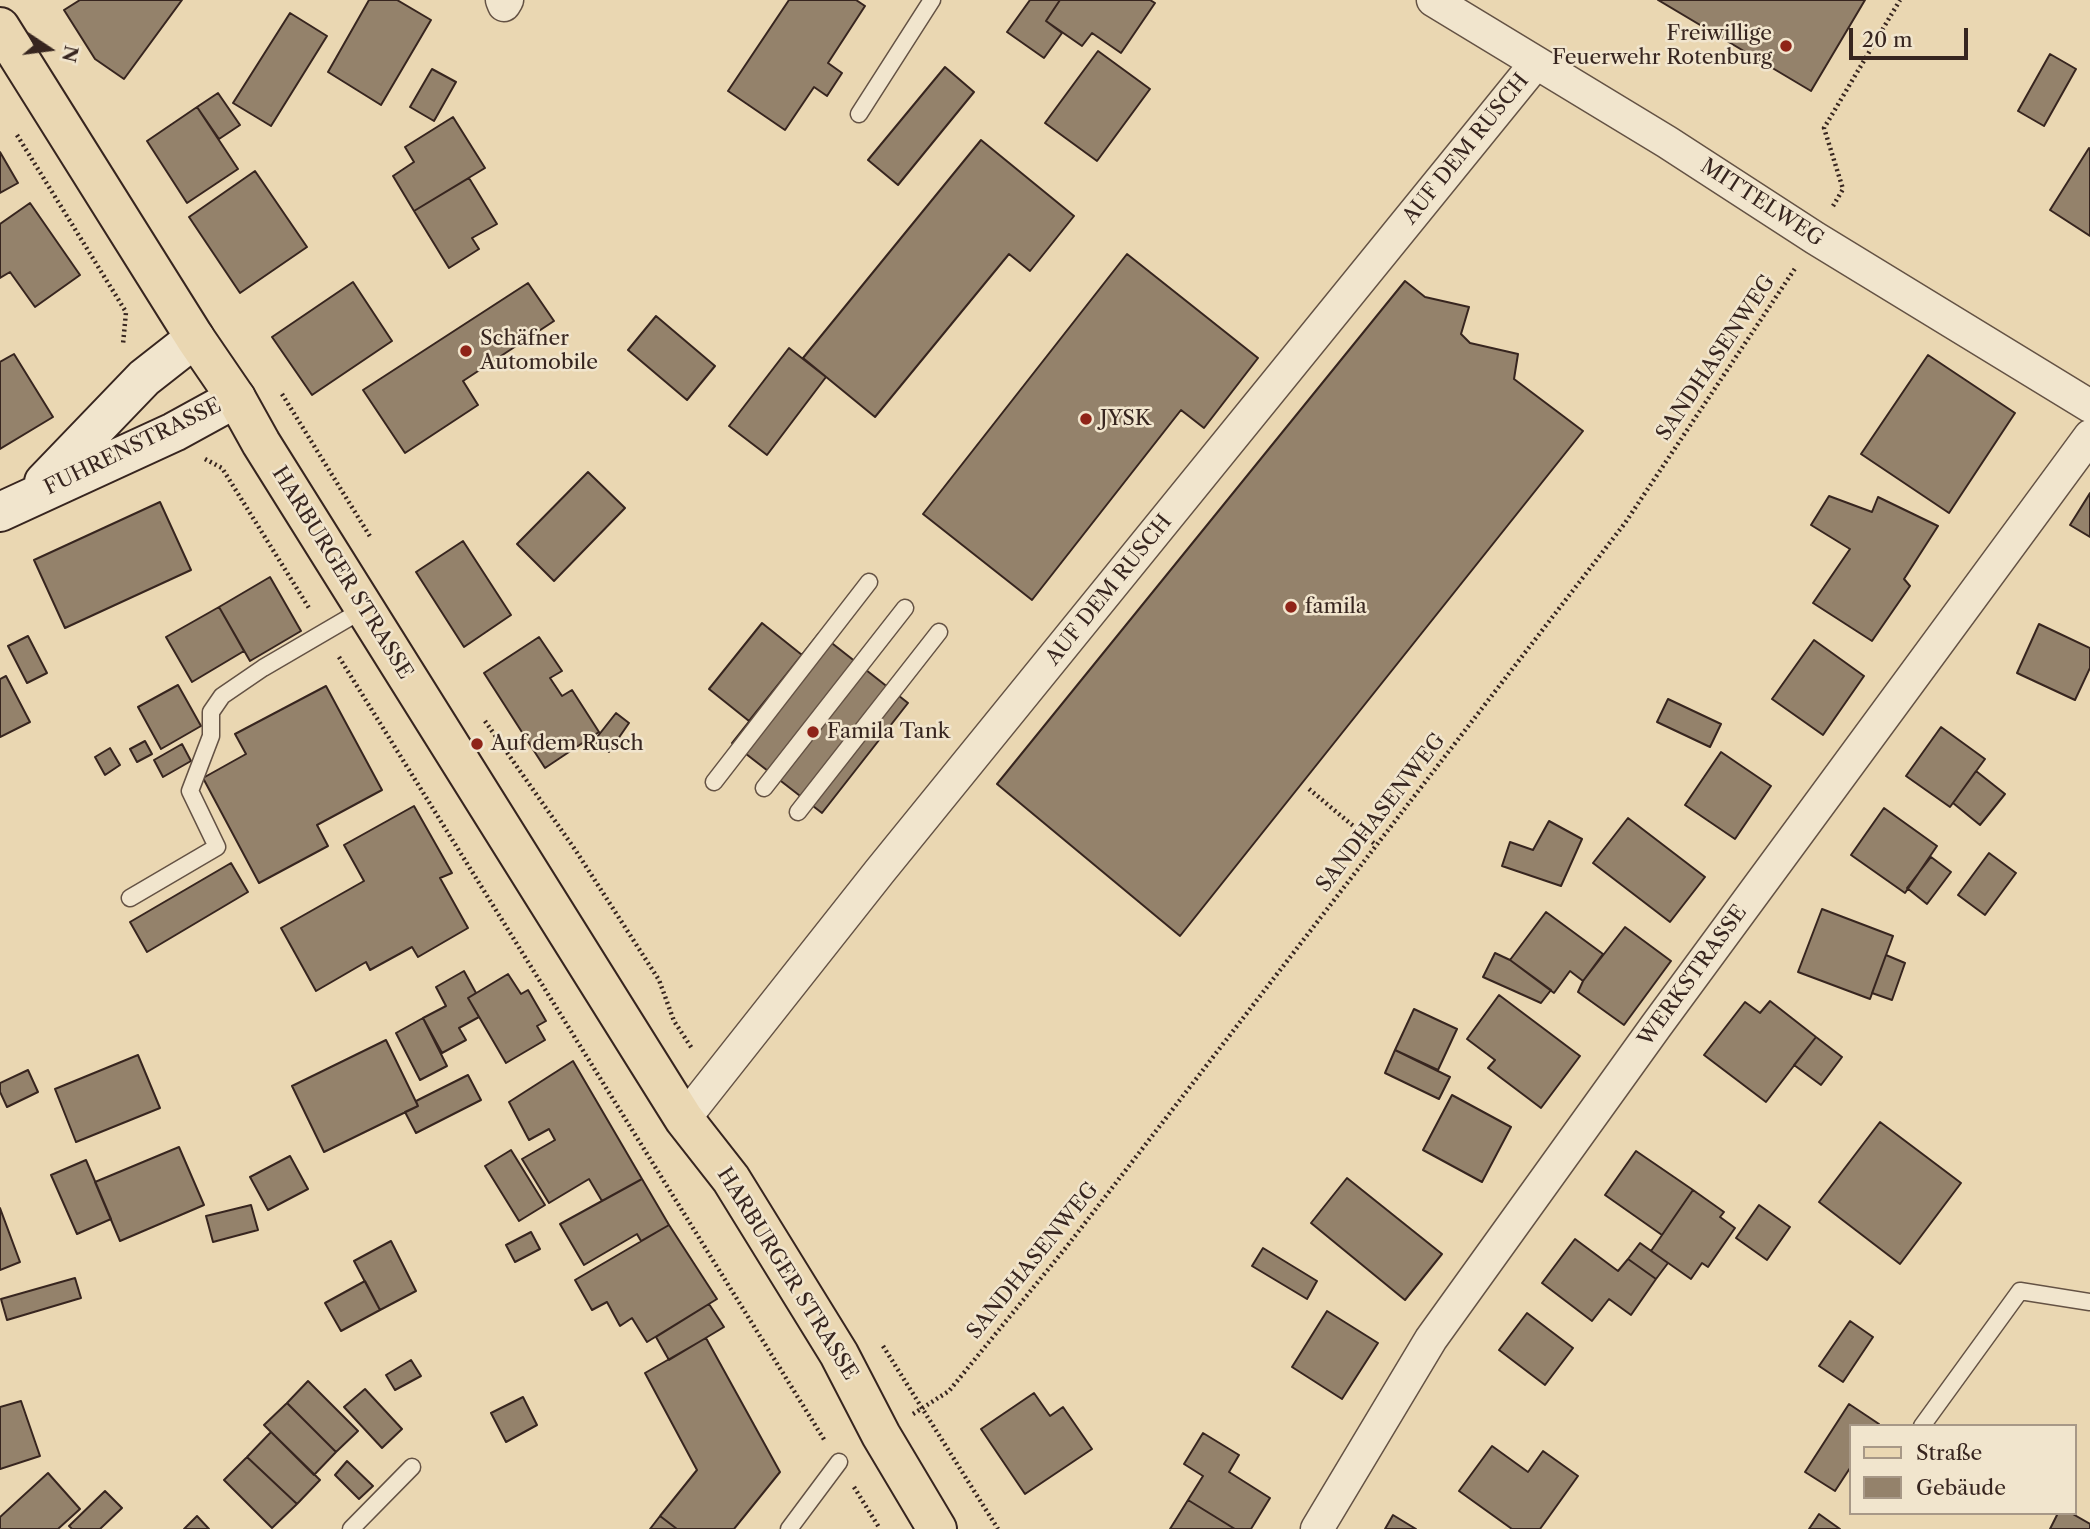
<!DOCTYPE html>
<html>
<head>
<meta charset="utf-8">
<style>
	body { margin:0 }
	#map { position:relative; width:2090px; height:1529px; overflow:hidden; background:#ead7b2; font-family:"Libre Caslon Text",serif }
	canvas { display:block }
	.legend { position:absolute; left:1849px; top:1424px; width:228px; height:91px; box-sizing:border-box; background:#f1e5cd; border:2px solid #a79887; margin:0; padding:9px 12px; list-style:none; font-size:21px; color:#37251f }
	.legend li { display:flex; align-items:center; gap:14px; height:35px }
	.legend b { width:35px; border:2px solid #a79887 }
	.north { position:absolute; left:14px; top:14px; width:70px; height:70px; -webkit-text-stroke:5px #f1e5cd; paint-order:stroke; rotate:103deg; font-size:19px; font-weight:700; line-height:28px; text-align:center; color:#37251f }
	.north::after { content:''; display:block; margin:auto; width:24px; height:32px; background:#37251f; clip-path:polygon(50% 0,100% 100%,50% 72%,0 100%) }
	.scale { position:absolute; left:1849px; top:28px; width:119px; height:32px; box-sizing:border-box; border:4px solid #37251f; border-top:0; padding-left:9px; font-size:21px; line-height:24px; white-space:nowrap; color:#37251f; -webkit-text-stroke:5px #f1e5cd; paint-order:stroke }
</style>
</head>
<body>
<div id="map">
<canvas width="2090" height="1529"></canvas>
<ul class="legend">
<li><b style="height:9px;background:#ead7b2"></b>Straße</li>
<li><b style="height:19px;background:#94826b"></b>Gebäude</li>
</ul>
<div class="north">N</div>
<div class="scale">20 m</div>
</div>
<script>
const ctx = document.querySelector('canvas').getContext('2d');
ctx.lineJoin = 'round';
function fill(path, color) {
  ctx.fillStyle = color;
  ctx.fill(path, 'evenodd');
}
function strokePath(path, color, width, dash) {
  ctx.strokeStyle = color;
  ctx.lineWidth = width;
  ctx.lineCap = dash ? 'butt' : 'round';
  ctx.setLineDash(dash || []);
  ctx.stroke(path);
}
function label(font, color, halo, rows, align = 'center') {
  ctx.font = font + ' "Libre Caslon Text",serif';
  ctx.lineWidth = 5;
  ctx.setLineDash([]);
  ctx.textBaseline = 'middle';
  ctx.strokeStyle = halo;
  ctx.fillStyle = color;
  for (const [text, x, y, turn = 0] of rows) {
    ctx.save();
    ctx.translate(x, y);
    ctx.rotate((+turn || 0) * Math.PI / 180);
    ctx.textAlign = isNaN(turn) ? turn : align;
    if (halo) ctx.strokeText(text, 0, 0);
    ctx.fillText(text, 0, 0);
    ctx.restore();
  }
}
const building = new Path2D(`
	M80,0H182L124,79L95,59L64,10Z
	M369,0H397L431,20L381,105L328,72Z
	M789,0H856L865,6L828,63L842,73L827,96L814,87L785,130L728,91Z
	M1030,0H1060L1046,21L1062,33L1044,58L1007,32Z
	M1060,0H1150L1155,3L1121,53L1092,33L1082,46L1046,21Z
	M1658,0H1865L1811,91Z
	M290,13L327,36L271,126L233,103Z
	M1098,51L1150,89L1097,161L1045,123Z
	M2050,54L2076,69L2044,126L2018,111Z
	M945,67L974,92L898,185L868,160Z
	M432,69L456,82L434,121L410,107Z
	M218,93L240,125L219,139L197,107Z
	M197,107L238,169L187,203L147,141Z
	M453,117L485,168L414,211L393,176L414,162L405,147Z
	M981,140L1074,216L1030,271L1009,254L875,417L803,358Z
	M2089,148L2090,149V236L2050,210Z
	M0,152L18,183L0,193Z
	M255,171L307,247L240,293L189,217Z
	M469,178L497,224L472,238L479,249L449,268L414,211Z
	M30,203L80,275L35,307L10,272L0,278V224Z
	M1127,254L1258,358L1204,428L1181,410L1032,600L923,514Z
	M1405,281L1425,297L1469,307L1461,334L1470,343L1518,354L1514,379L1583,431L1180,936L997,784Z
	M353,282L392,341L312,395L272,337Z
	M528,283L554,321L463,381L478,405L405,453L363,390Z
	M656,316L715,366L687,400L628,350Z
	M789,348L826,377L767,455L729,426Z
	M14,354L53,417L0,449V362Z
	M1928,355L2015,413L1949,513L1861,454Z
	M588,472L625,508L554,581L517,544Z
	M2090,493V537L2070,525Z
	M1829,496L1872,512L1878,497L1938,526L1904,579L1910,586L1872,641L1813,603L1850,549L1811,525Z
	M160,502L191,570L65,628L34,560Z
	M463,541L511,615L464,647L416,572Z
	M270,577L301,631L250,661L219,607Z
	M219,607L244,651L192,682L166,637Z
	M762,623L802,655L749,721L709,689Z
	M2039,624L2090,648V668L2075,700L2017,673Z
	M819,633L908,703L822,813L732,743Z
	M28,636L47,673L27,683L8,646Z
	M539,637L562,671L550,678L562,696L572,690L599,732L545,768L484,673Z
	M1814,640L1864,676L1823,735L1772,699Z
	M6,676L30,722L0,737V679Z
	M178,685L201,726L161,749L138,707Z
	M326,686L382,790L317,825L328,846L259,883L203,778L246,754L235,734Z
	M1668,699L1721,724L1710,747L1657,722Z
	M616,713L629,723L609,752L594,741Z
	M1941,727L1985,759L1950,807L1906,776Z
	M145,741L152,754L137,762L130,749Z
	M182,744L191,761L163,777L154,760Z
	M110,748L120,765L105,775L95,757Z
	M1721,752L1771,786L1735,839L1685,805Z
	M1976,771L2005,794L1980,825L1953,803Z
	M414,806L452,873L440,878L468,928L418,957L412,947L370,970L366,962L316,991L281,928L364,881L344,845Z
	M1884,808L1937,846L1905,893L1851,855Z
	M1628,818L1705,877L1670,922L1593,863Z
	M1549,821L1582,839L1561,886L1502,866L1510,842L1533,850Z
	M1989,853L2016,873L1985,915L1958,895Z
	M1931,857L1951,872L1927,904L1907,888Z
	M231,863L248,892L147,952L130,922Z
	M1822,909L1893,936L1870,999L1798,972Z
	M1546,912L1603,954L1583,981L1570,971L1554,993L1510,960Z
	M1625,927L1671,961L1624,1025L1578,992L1583,981Z
	M1495,953L1510,960L1551,990L1541,1003L1483,977Z
	M1886,955L1905,963L1892,1000L1872,993Z
	M464,971L476,993L468,998L479,1017L459,1028L466,1040L442,1053L423,1018L446,1006L436,987Z
	M508,974L521,994L528,990L546,1021L537,1026L545,1040L506,1063L468,998Z
	M1499,995L1580,1056L1541,1108L1488,1068L1495,1060L1467,1039Z
	M1770,1001L1816,1037L1766,1102L1704,1055L1745,1002L1760,1013Z
	M1414,1009L1457,1029L1438,1070L1395,1050Z
	M423,1018L447,1066L420,1080L396,1033Z
	M1816,1037L1842,1057L1821,1085L1794,1065Z
	M386,1040L418,1106L324,1152L292,1086Z
	M1395,1050L1450,1077L1439,1099L1385,1073Z
	M138,1055L160,1108L76,1142L55,1089Z
	M573,1061L642,1179L602,1201L589,1179L549,1203L522,1159L555,1140L549,1129L529,1140L509,1102Z
	M28,1070L38,1092L7,1107L0,1092V1083Z
	M468,1075L481,1100L416,1133L405,1112L418,1106L416,1101Z
	M1452,1095L1511,1127L1482,1182L1423,1150Z
	M1880,1122L1961,1183L1900,1264L1819,1202Z
	M179,1147L204,1205L120,1241L95,1182Z
	M511,1150L545,1205L519,1221L485,1166Z
	M1636,1151L1693,1190L1662,1235L1605,1195Z
	M290,1156L308,1189L268,1210L250,1177Z
	M86,1160L111,1219L77,1234L51,1175Z
	M1347,1178L1442,1254L1405,1300L1311,1223Z
	M642,1179L669,1225L641,1241L637,1234L584,1265L560,1224Z
	M1693,1190L1724,1212L1720,1217L1735,1228L1708,1267L1702,1263L1691,1279L1651,1251Z
	M251,1205L258,1230L213,1242L206,1216Z
	M1759,1205L1790,1227L1767,1260L1736,1238Z
	M0,1208L20,1262L0,1270Z
	M669,1225L717,1299L647,1342L632,1318L620,1326L607,1302L592,1310L575,1280Z
	M531,1232L540,1249L515,1262L506,1245Z
	M1575,1239L1618,1271L1628,1259L1656,1279L1631,1315L1609,1299L1592,1321L1542,1283Z
	M391,1241L416,1291L380,1310L354,1261Z
	M1640,1243L1668,1263L1656,1279L1628,1259Z
	M1263,1248L1317,1281L1307,1299L1252,1266Z
	M75,1278L81,1298L7,1320L1,1299Z
	M365,1281L380,1310L341,1331L325,1303Z
	M709,1304L724,1327L669,1360L656,1337Z
	M1327,1311L1378,1343L1342,1399L1292,1367Z
	M1527,1313L1573,1348L1545,1385L1499,1350Z
	M1850,1321L1873,1337L1843,1382L1819,1366Z
	M706,1338L780,1472L734,1529H677L660,1516L697,1470L645,1373Z
	M411,1360L421,1376L395,1390L386,1375Z
	M308,1381L358,1431L336,1452L287,1403Z
	M365,1389L402,1429L382,1448L344,1407Z
	M1034,1393L1050,1416L1063,1407L1092,1449L1025,1494L981,1429Z
	M523,1397L537,1425L506,1442L491,1413Z
	M21,1401L40,1456L0,1469V1407Z
	M287,1403L336,1452L314,1475L264,1425Z
	M1849,1404L1879,1424L1878,1426H1850V1468L1835,1491L1805,1472Z
	M271,1432L320,1480L297,1504L247,1457Z
	M1203,1433L1239,1455L1229,1472L1270,1498L1251,1529H1235L1188,1500L1203,1476L1184,1464Z
	M1492,1446L1528,1472L1543,1451L1578,1476L1540,1529H1512L1459,1491Z
	M247,1457L297,1504L272,1528L224,1480Z
	M347,1461L373,1486L359,1499L335,1475Z
	M48,1473L80,1509L58,1529H0V1517Z
	M105,1491L122,1508L100,1529H72L69,1526Z
	M1188,1500L1235,1529H1170Z
	M2058,1513H2071L2090,1524V1529H2050Z
	M1819,1514L1840,1529H1809Z
	M1393,1515L1416,1529H1385Z
	M197,1516L209,1529H184Z
	M660,1516L677,1529H650Z`);
const path = new Path2D(`
	M17,135L126,312L123,344
	M1833,206L1843,189L1824,128L1900,0
	M282,394L371,538
	M205,459L222,468L309,608
	M339,657L825,1441
	M485,721L576,851L659,980L674,1021L693,1050
	M1309,789L1376,845
	M883,1346L998,1529
	M913,1414L949,1391L1068,1245L1625,523L1796,267
	M854,1487L880,1529`);
const lane = new Path2D(`
	M859,114L932,0
	M714,782L869,582
	M764,788L905,608
	M798,812L939,632
	M130,898L217,847L190,791L211,736V712L222,696L263,668L364,609
	M1922,1426L2020,1291L2090,1302
	M351,1529L412,1467
	M789,1529L839,1462`);
const street = new Path2D(`
	M502,0L504,5L507,0
	M1433,0L1667,142L1815,238L2090,406
	M684,1119L880,871L1536,63
	M1317,1529L1431,1339L1656,1026L2090,436`);
const secondary = new Path2D(`
	M44,482L144,378L195,338
	M0,512L174,432L236,398`);
const primary = new Path2D(`
	M0,27L195,338L236,398L261,443L684,1119L731,1179L839,1354L881,1435L937,1529`);
const markers = [
	[1786,46,7,"#8f2418"],
	[466,351,7,"#8f2418"],
	[1086,419,7,"#8f2418"],
	[1291,607,7,"#8f2418"],
	[813,732,7,"#8f2418"],
	[477,744,7,"#8f2418"]
];
const poiNames = [
	["Freiwillige",1772,34,"right"],
	["Feuerwehr Rotenburg",1772,58,"right"],
	["Schäfner",480,339],
	["Automobile",480,363],
	["JYSK",1100,419],
	["famila",1305,607],
	["Famila Tank",827,732],
	["Auf dem Rusch",491,744]
];
const streetNames = [
	["AUF DEM RUSCH",1466,149,-51],
	["MITTELWEG",1762,203,33],
	["SANDHASENWEG",1716,358,-56],
	["FUHRENSTRASSE",133,447,-26],
	["HARBURGER STRASSE",342,573,58],
	["AUF DEM RUSCH",1109,590,-51],
	["SANDHASENWEG",1381,813,-52],
	["WERKSTRASSE",1693,976,-54],
	["SANDHASENWEG",1033,1261,-51],
	["HARBURGER STRASSE",787,1274,58]
];
fill(building, '#94826b');
strokePath(building, '#37251f', 2);
strokePath(lane, '#645244', 19);
strokePath(street, '#645244', 35);
strokePath(secondary, '#37251f', 42);
strokePath(primary, '#37251f', 42);
strokePath(path, '#37251f', 4.5, [2, 3.5]);
strokePath(lane, '#f1e5cd', 16);
strokePath(street, '#f1e5cd', 32);
strokePath(secondary, '#f1e5cd', 38);
strokePath(primary, '#ead7b2', 38);
for (const [x, y, r, color] of markers) {
  const dot = new Path2D();
  dot.arc(x, y, r, 0, 2 * Math.PI);
  ctx.fillStyle = color;
  ctx.fill(dot);
  strokePath(dot, '#f1e5cd', 2.5);
}
label('21px', '#37251f', '#f1e5cd', poiNames, 'left');
label('21px', '#37251f', '#f1e5cd', streetNames);
</script>
</body>
</html>
